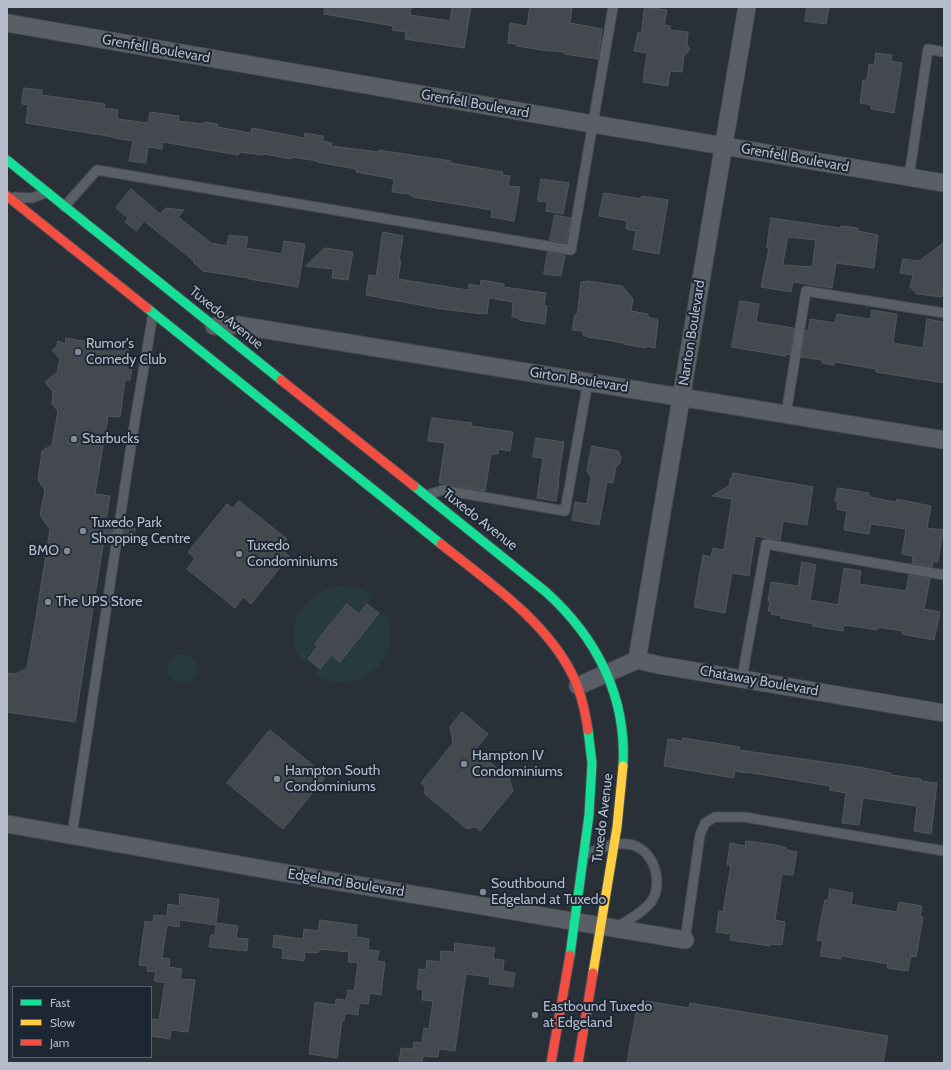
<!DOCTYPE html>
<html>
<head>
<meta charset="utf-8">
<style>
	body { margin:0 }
	#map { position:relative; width:951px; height:1070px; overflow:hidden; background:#2a3038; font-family:Cabin,sans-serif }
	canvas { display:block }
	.frame { position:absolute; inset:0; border:8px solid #b4bcc9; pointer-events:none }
	.legend { position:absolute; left:12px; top:986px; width:140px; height:72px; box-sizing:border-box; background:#1d2633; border:1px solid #59626f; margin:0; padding:5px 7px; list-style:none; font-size:12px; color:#b4bcc9 }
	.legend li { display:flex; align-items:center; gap:8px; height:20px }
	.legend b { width:20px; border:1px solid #59626f }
</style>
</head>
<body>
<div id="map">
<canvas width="951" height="1070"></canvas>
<div class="frame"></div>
<ul class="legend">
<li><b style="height:5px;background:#16e098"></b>Fast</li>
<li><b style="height:5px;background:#ffcf43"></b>Slow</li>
<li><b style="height:5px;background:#f24e42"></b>Jam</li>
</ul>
</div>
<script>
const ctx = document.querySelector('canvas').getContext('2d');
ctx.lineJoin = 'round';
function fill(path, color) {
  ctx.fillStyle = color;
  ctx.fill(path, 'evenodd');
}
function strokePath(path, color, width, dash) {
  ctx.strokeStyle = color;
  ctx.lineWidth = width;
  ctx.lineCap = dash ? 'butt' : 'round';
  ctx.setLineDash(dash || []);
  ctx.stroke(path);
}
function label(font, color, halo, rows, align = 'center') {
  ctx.font = font + ' Cabin,sans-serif';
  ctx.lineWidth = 4;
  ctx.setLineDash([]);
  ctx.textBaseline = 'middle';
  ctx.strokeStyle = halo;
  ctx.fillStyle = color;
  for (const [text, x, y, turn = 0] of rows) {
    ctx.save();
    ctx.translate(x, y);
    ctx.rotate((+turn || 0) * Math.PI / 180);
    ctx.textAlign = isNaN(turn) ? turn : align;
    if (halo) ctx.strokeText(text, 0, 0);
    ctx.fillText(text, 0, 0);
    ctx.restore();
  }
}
const green = new Path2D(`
	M341,586C350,587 367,587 372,597L359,614L346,604L315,644L318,646L307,660L302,661C296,654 293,643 294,634C295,607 314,589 341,586Z
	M379,613L386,615C406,659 357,698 316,676V673L331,655L340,662Z
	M167 669a15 15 0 1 1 30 0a15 15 0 1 1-30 0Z`);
const building = new Path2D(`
	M325,7H411L410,15L450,21L452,7H471L464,48L405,39L406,32L392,30L393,26L324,14Z
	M530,7H572L570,23L602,29L598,59L564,54V52L542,50L517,46V44L508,43L510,23L527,26Z
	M645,7L667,10L664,25L670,26V30L688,32L687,45L690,49L684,56L682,72L670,71L668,86L643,82L647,53L634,51L638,32L641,33Z
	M807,7H829L826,24L805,21Z
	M876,53L892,55L891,61L902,63L894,113L871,109V105L860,103L863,80H867L869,64L874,65Z
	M24,88L42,90V95L105,104L104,108L118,110L117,119L148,123L150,112L179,116L178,121L204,124V122L218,124L217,127L251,133L252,128L304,138L305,133L323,136V141L332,143L331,146L379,152V150L451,161V163L503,172L502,175L510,176L508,186L520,187L514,221L491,217L492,210L413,197L409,194L392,192L394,179L356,172V169L317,162L318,161L291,157V159L264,154L263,155L239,152L238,155L163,142L162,149L148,147L146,163L129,161L133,141L114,138V137L26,123L28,105L22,104Z
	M541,179L569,183L563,214L546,211L547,202L538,201Z
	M131,189L160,214L166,208L184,210L178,217L211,243L227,246L229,235L248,237L246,248L282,254L284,241L305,244L298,287L249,279V278L203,271L193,262L194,261L144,221L136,231L125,222L128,218L116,208Z
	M604,193L641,199L642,196L668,200L659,254L633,249L636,231L626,229L627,221L599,216Z
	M555,215L571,218L566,243L550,240Z
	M771,218L840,228L841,226L858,228V231L878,235L874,268L836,263L832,288L793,282L791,292L761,287L769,248H767ZM788,237L816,240L812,267L783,265Z
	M383,232L403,236L399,261H401L398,279L468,290L469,284L480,286L481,280L504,284V287L546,293L544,305L547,306L545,324L519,320V318L512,317L513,302L489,298L487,314L484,313L483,314L441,309L366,295L369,275L376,276Z
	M944,243V283L942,297L917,294L910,287L913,275L900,273L903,259L919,261Z
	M325,248L353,252L348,280L332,278L333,269L306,266Z
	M548,252L565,255L561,276L544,274Z
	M587,281L622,286L633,299L631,311L648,314V317L658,320L655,348L646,346V348L623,344L624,343L588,337L583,335V331L572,330L575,315L577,316L581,282H586Z
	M740,301L759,304L756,322L794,328L790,355L786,354L785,356L732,347Z
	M872,310L897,314L893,343L923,348L927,319L944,322V383L876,372V369L835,362L834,365L822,363V360L801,357L806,330L808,331L810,319L835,323L837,314L870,319Z
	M66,338L129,349L126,367L132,368L130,380H125L120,417L108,416L95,494L110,496L106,522L113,523L112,534L105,533L75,722L7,712V673L16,674L27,668L36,617L50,529L40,515L45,490L38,480L42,451L52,445L58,411L52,404L53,392L45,382L57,372L60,359L52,350L56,347L58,341L65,344Z
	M432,418L472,423L471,426L513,432L510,451L499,449L498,454H491L485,491L439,483L445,443L428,441Z
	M536,438L564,442L558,482H559L556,501L537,498L543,458L533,457Z
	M592,446L618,451L621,457L620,463L616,467L613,483L607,482L599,525L572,520L575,502L587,504L591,477L587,471Z
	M733,473L813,487L807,525L783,521L780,540L755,536L749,576L732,573L725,613L694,607L703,555L711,557L713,548L724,550L732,499L712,496L730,485V479L732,478Z
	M838,488L869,493V497L896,502L897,499L931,506L927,528L943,530L938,562L933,561L932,567L912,563L913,556L902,554L906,529L871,524L869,534L844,530L847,511L837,509L838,502L835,501Z
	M239,501L287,539L280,548L289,556L251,604L243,597L235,608L187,569L195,558L188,552L227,504L233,508Z
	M125,526L135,528L134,535L124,534Z
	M802,562L816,565L810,600L838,605L844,568L861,571L859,584L906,591L909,575L930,579L924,609L940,612L934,640L902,634L903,631L878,627V630L844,625L843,631L812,626L813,624L781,618V616L771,614L772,611H768L770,602L768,601L771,582L798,586Z
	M347,604L359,614L367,604L379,613L340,662L331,655L320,669L308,659L318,646L315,644Z
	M462,712L488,734L475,750L509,778L513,791L480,831L476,827L467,829L425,794V786L421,783L453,743L450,727Z
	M270,730L326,776L283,829L227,783Z
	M683,738L740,747L739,750L859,767L891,773V775L921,779V781L937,783L931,834L914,831L917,806L863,798L859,825L842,823L846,793L830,790V786L747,772V773L735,771L734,778L664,766L668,739L682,741Z
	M746,841L777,845L786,848V850L797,852L793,875L782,874L778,900L775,920L785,922L782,945L771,944L770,946L730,940L731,934L716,932L719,911L723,912L727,888L731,865H727L730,843L745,846Z
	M830,889L853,893L851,904L865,907L897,912L899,902L922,906L920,917H923L916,957L911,956L908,971L887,968L888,964L842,956L841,959L820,956L823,941L817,940L823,909L825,900H828Z
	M180,894L219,899L216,923L238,926L236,938L248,939L247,951L209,947L211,935H215L216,925L180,920L179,927L167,925L162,958L170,959L169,967L182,969L180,979L195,980L188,1032L171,1030L170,1039L151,1036V1019L159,1020L165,983L154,981L156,972L147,971L148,966L139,965L145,921L153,922L154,915L167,916L168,904L179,906Z
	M320,920L357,925L356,937L369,939L368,950L379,951L377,961L385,962L381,995L370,993L368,1004L359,1003L358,1015L345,1013L344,1021L342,1020L337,1058L309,1054L315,1002L335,1005L336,999L346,1000L348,990L354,991L358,963L348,962L349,952L319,949L318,953L305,952L304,961L282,958L283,949L273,947L274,935L303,939L304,929L318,931Z
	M455,943L495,948L493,959L504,960L503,971L515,973L513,987L489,984L490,977L466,974L455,1051L439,1049L438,1057L423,1056L422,1063H399L401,1048L413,1049L414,1042L422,1043L424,1028L429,1029L433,1001L422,1000L423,990L417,989L419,969L426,970L427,960L440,962L441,951L454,952Z
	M646,1001L689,1008L690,1003L888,1036L883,1063H627L636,1012L644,1013Z`);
const lane = new Path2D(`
	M909,177L928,49L944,52
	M15,197L32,198L45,193
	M64,207L97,170L571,250L613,7
	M786,414L806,291L944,313
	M427,495L443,490L565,511L588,381
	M742,678L766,544L944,575
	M72,835L135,420L153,314
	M586,854C600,849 612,842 627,844C653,846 665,882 651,902C643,913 627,920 616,928
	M685,940L700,835L705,823L715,817H744L944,851`);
const street = new Path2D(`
	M7,23L593,124L944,183
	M214,326L237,325L944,440
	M637,660L747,7
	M578,686L637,660L659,665L944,713
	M7,824L280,872L685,940`);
const fast = new Path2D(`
	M7,160L281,380
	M147,308L441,544
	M414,486L546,592C597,638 627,697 623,766
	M570,955L589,815L592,763L588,730`);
const slow = new Path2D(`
	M593,973L617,827L623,766`);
const jam = new Path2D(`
	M7,196L147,308
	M281,380L414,486
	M441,544C487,581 545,620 572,674C581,691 585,711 588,730
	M551,1063L570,955
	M578,1063L593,973`);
const markers = [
	[78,352,4,"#848b96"],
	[74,439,4,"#848b96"],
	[83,531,4,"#848b96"],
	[67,551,4,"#848b96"],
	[239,554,4,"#848b96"],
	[48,602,4,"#848b96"],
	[464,764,4,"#848b96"],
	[277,779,4,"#848b96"],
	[483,892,4,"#848b96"],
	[535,1015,4,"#848b96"]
];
const streetNames = [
	["Grenfell Boulevard",156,49,10],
	["Grenfell Boulevard",475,104,10],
	["Grenfell Boulevard",795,158,10],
	["Tuxedo Avenue",226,318,39],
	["Nanton Boulevard",692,333,-81],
	["Girton Boulevard",579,380,9],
	["Tuxedo Avenue",480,520,38],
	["Chataway Boulevard",759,681,10],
	["Tuxedo Avenue",603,818,-83],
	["Edgeland Boulevard",346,883,9]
];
const poiNames = [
	["Rumor's",86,344],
	["Comedy Club",86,360],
	["Starbucks",82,439],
	["Tuxedo Park",91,523],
	["Shopping Centre",91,539],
	["Tuxedo",247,546],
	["Condominiums",247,562],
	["BMO",59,551,"right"],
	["The UPS Store",56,602],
	["Hampton IV",472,756],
	["Condominiums",472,772],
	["Hampton South",285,771],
	["Condominiums",285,787],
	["Southbound",491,884],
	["Edgeland at Tuxedo",491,900],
	["Eastbound Tuxedo",543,1007],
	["at Edgeland",543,1023]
];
fill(green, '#273a3e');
fill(building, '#444950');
strokePath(building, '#52575f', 1);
strokePath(lane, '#484c53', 11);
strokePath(street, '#484c53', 19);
strokePath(fast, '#484c53', 11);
strokePath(slow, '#484c53', 11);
strokePath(jam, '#484c53', 11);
strokePath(lane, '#5a5e66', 9);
strokePath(street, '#5a5e66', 17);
strokePath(fast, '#16e098', 9);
strokePath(slow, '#ffcf43', 9);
strokePath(jam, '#f24e42', 9);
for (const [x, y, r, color] of markers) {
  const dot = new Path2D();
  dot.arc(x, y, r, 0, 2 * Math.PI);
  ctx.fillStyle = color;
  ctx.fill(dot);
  strokePath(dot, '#1d2633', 1.5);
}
label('14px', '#b4bcc9', '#1d2633', streetNames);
label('14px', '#b4bcc9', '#1d2633', poiNames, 'left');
</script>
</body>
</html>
